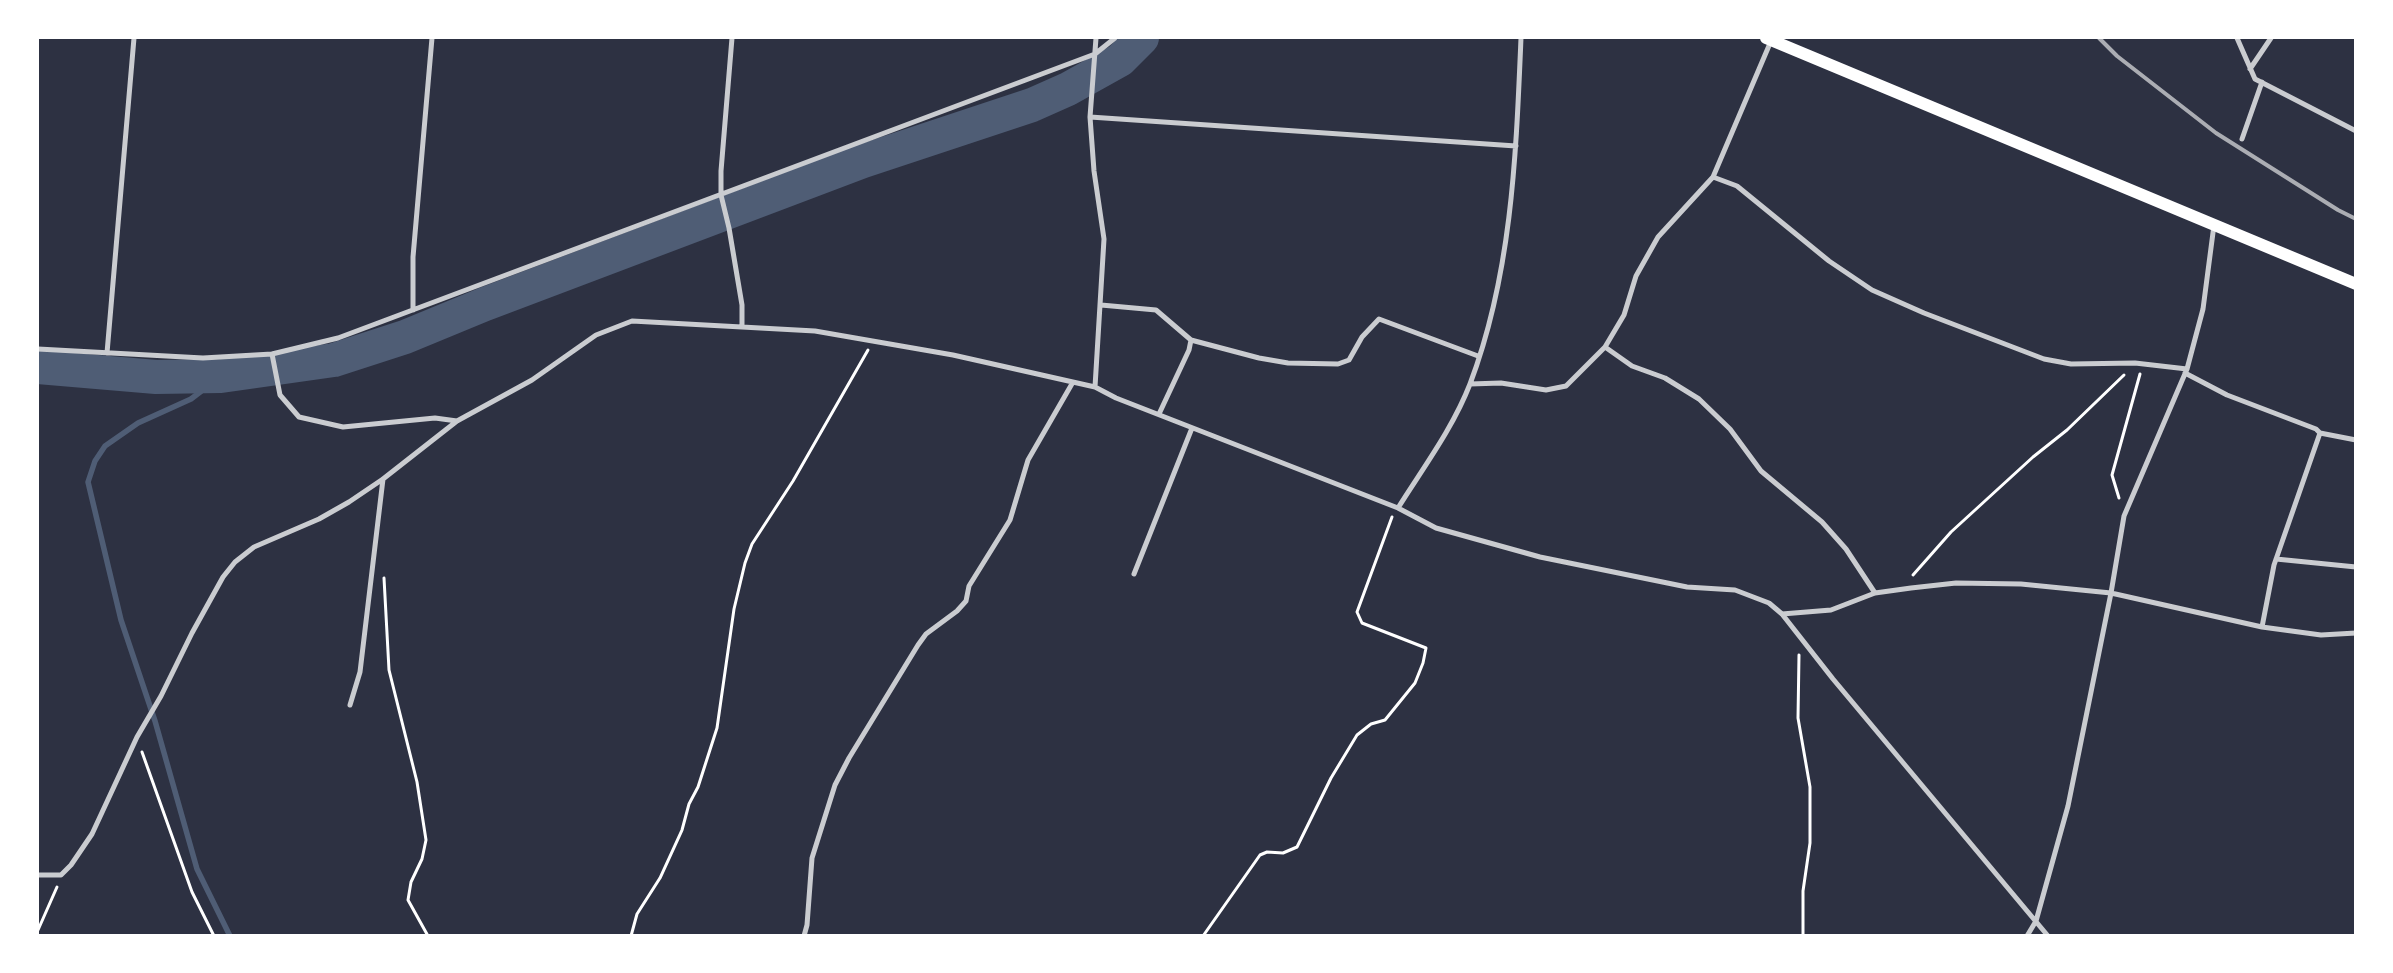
<!DOCTYPE html>
<html>
<head>
<meta charset="utf-8">
<style>
	body { margin:0 }
	#map { position:relative; width:2393px; height:973px; overflow:hidden; background:#2d3142; font-family:"Nunito Sans",sans-serif }
	canvas { display:block }
	.frame { position:absolute; inset:0; border:39px solid #fff; pointer-events:none }
</style>
</head>
<body>
<div id="map">
<canvas width="2393" height="973"></canvas>
<div class="frame"></div>
</div>
<script>
const ctx = document.querySelector('canvas').getContext('2d');
ctx.lineJoin = 'round';
function strokePath(path, color, width, dash) {
  ctx.strokeStyle = color;
  ctx.lineWidth = width;
  ctx.lineCap = dash ? 'butt' : 'round';
  ctx.setLineDash(dash || []);
  ctx.stroke(path);
}
const stream = new Path2D(`
	M221,376L191,399L138,423L105,446L95,461L88,482L121,620L155,721L197,869L230,936`);
const river = new Path2D(`
	M38,367L156,377L221,376L334,360L405,337L485,304L863,161L1032,105L1068,89L1120,60L1142,38`);
const path = new Path2D(`
	M2119,498L2112,475L2140,374
	M1913,575L1951,532L2033,457L2067,430L2124,375
	M384,578L389,670L417,782L426,840L422,859L411,882L408,900L428,936
	M1799,655L1798,718L1810,787V843L1803,891V936
	M142,752L192,892L214,936
	M38,930L57,887
	M631,936L637,914L660,878L682,830L689,804L698,787L717,728L734,609L745,563L752,544L793,481L868,350
	M1203,936L1260,855L1267,852L1283,853L1297,847L1331,778L1357,735L1371,724L1385,720L1415,683L1423,663L1426,648L1362,623L1357,612L1392,517`);
const minor = new Path2D(`
	M732,38L721,171V195L729,228L742,305V326
	M2237,38L2255,79L2356,131
	M2250,69L2271,38
	M1090,117L1516,146
	M2242,139L2262,82
	M1713,177L1737,186L1829,261L1872,290L1924,313L2044,359L2071,364L2135,363L2187,369
	M1101,305L1156,310L1191,340L1259,358L1288,363L1338,364L1349,360L1362,337L1379,319L1478,356
	M413,310V257L432,38
	M1605,347L1632,366L1665,378L1699,399L1730,429L1761,471L1822,522L1846,549L1875,593
	M38,349L203,358L272,354L338,338L1095,54L1115,38
	M107,353L134,38
	M272,354L280,395L299,417L343,427L435,418L457,421
	M2185,373L2227,395L2316,429L2320,433
	M1470,384L1501,383L1546,390L1566,386L1605,347L1624,315L1636,276L1658,237L1713,177L1771,41
	M1095,387L1104,239L1094,171L1090,117L1096,38
	M1159,414L1189,350L1191,340
	M1398,508C1423,468 1453,428 1470,384C1512,273 1516,155 1521,38
	M2276,559L2356,567
	M1134,574L1192,428
	M1782,614L1831,610L1875,593L1911,588L1956,583L2021,584L2111,593L2262,627L2321,635L2356,633
	M2262,627L2274,565L2320,433L2356,440
	M350,705L360,672L383,479
	M38,875H61L71,865L92,834L137,737L161,696L192,633L223,577L235,562L254,547L319,519L349,502L383,479L457,421L532,380L596,335L632,321L815,331L953,355L1095,387L1116,398L1398,508L1436,528L1540,557L1687,587L1735,590L1769,603L1782,614L1833,679L2048,936
	M804,936L807,925L812,858L835,785L849,758L918,645L926,634L957,611L966,601L969,586L1010,520L1028,460L1073,382
	M2027,936L2036,921L2068,806L2111,593L2124,516L2187,369L2203,309L2214,225`);
const primary = new Path2D(`
	M1766,38L2356,284`);
const rail = new Path2D(`
	M2099,38L2117,56L2216,133L2338,210L2356,219`);
strokePath(stream, '#4f5d75', 5.5);
strokePath(river, '#4f5d75', 34);
strokePath(path, '#fff', 3);
strokePath(minor, '#caccd0', 5);
strokePath(primary, '#fff', 12);
strokePath(rail, '#abadb3', 4);
</script>
</body>
</html>
